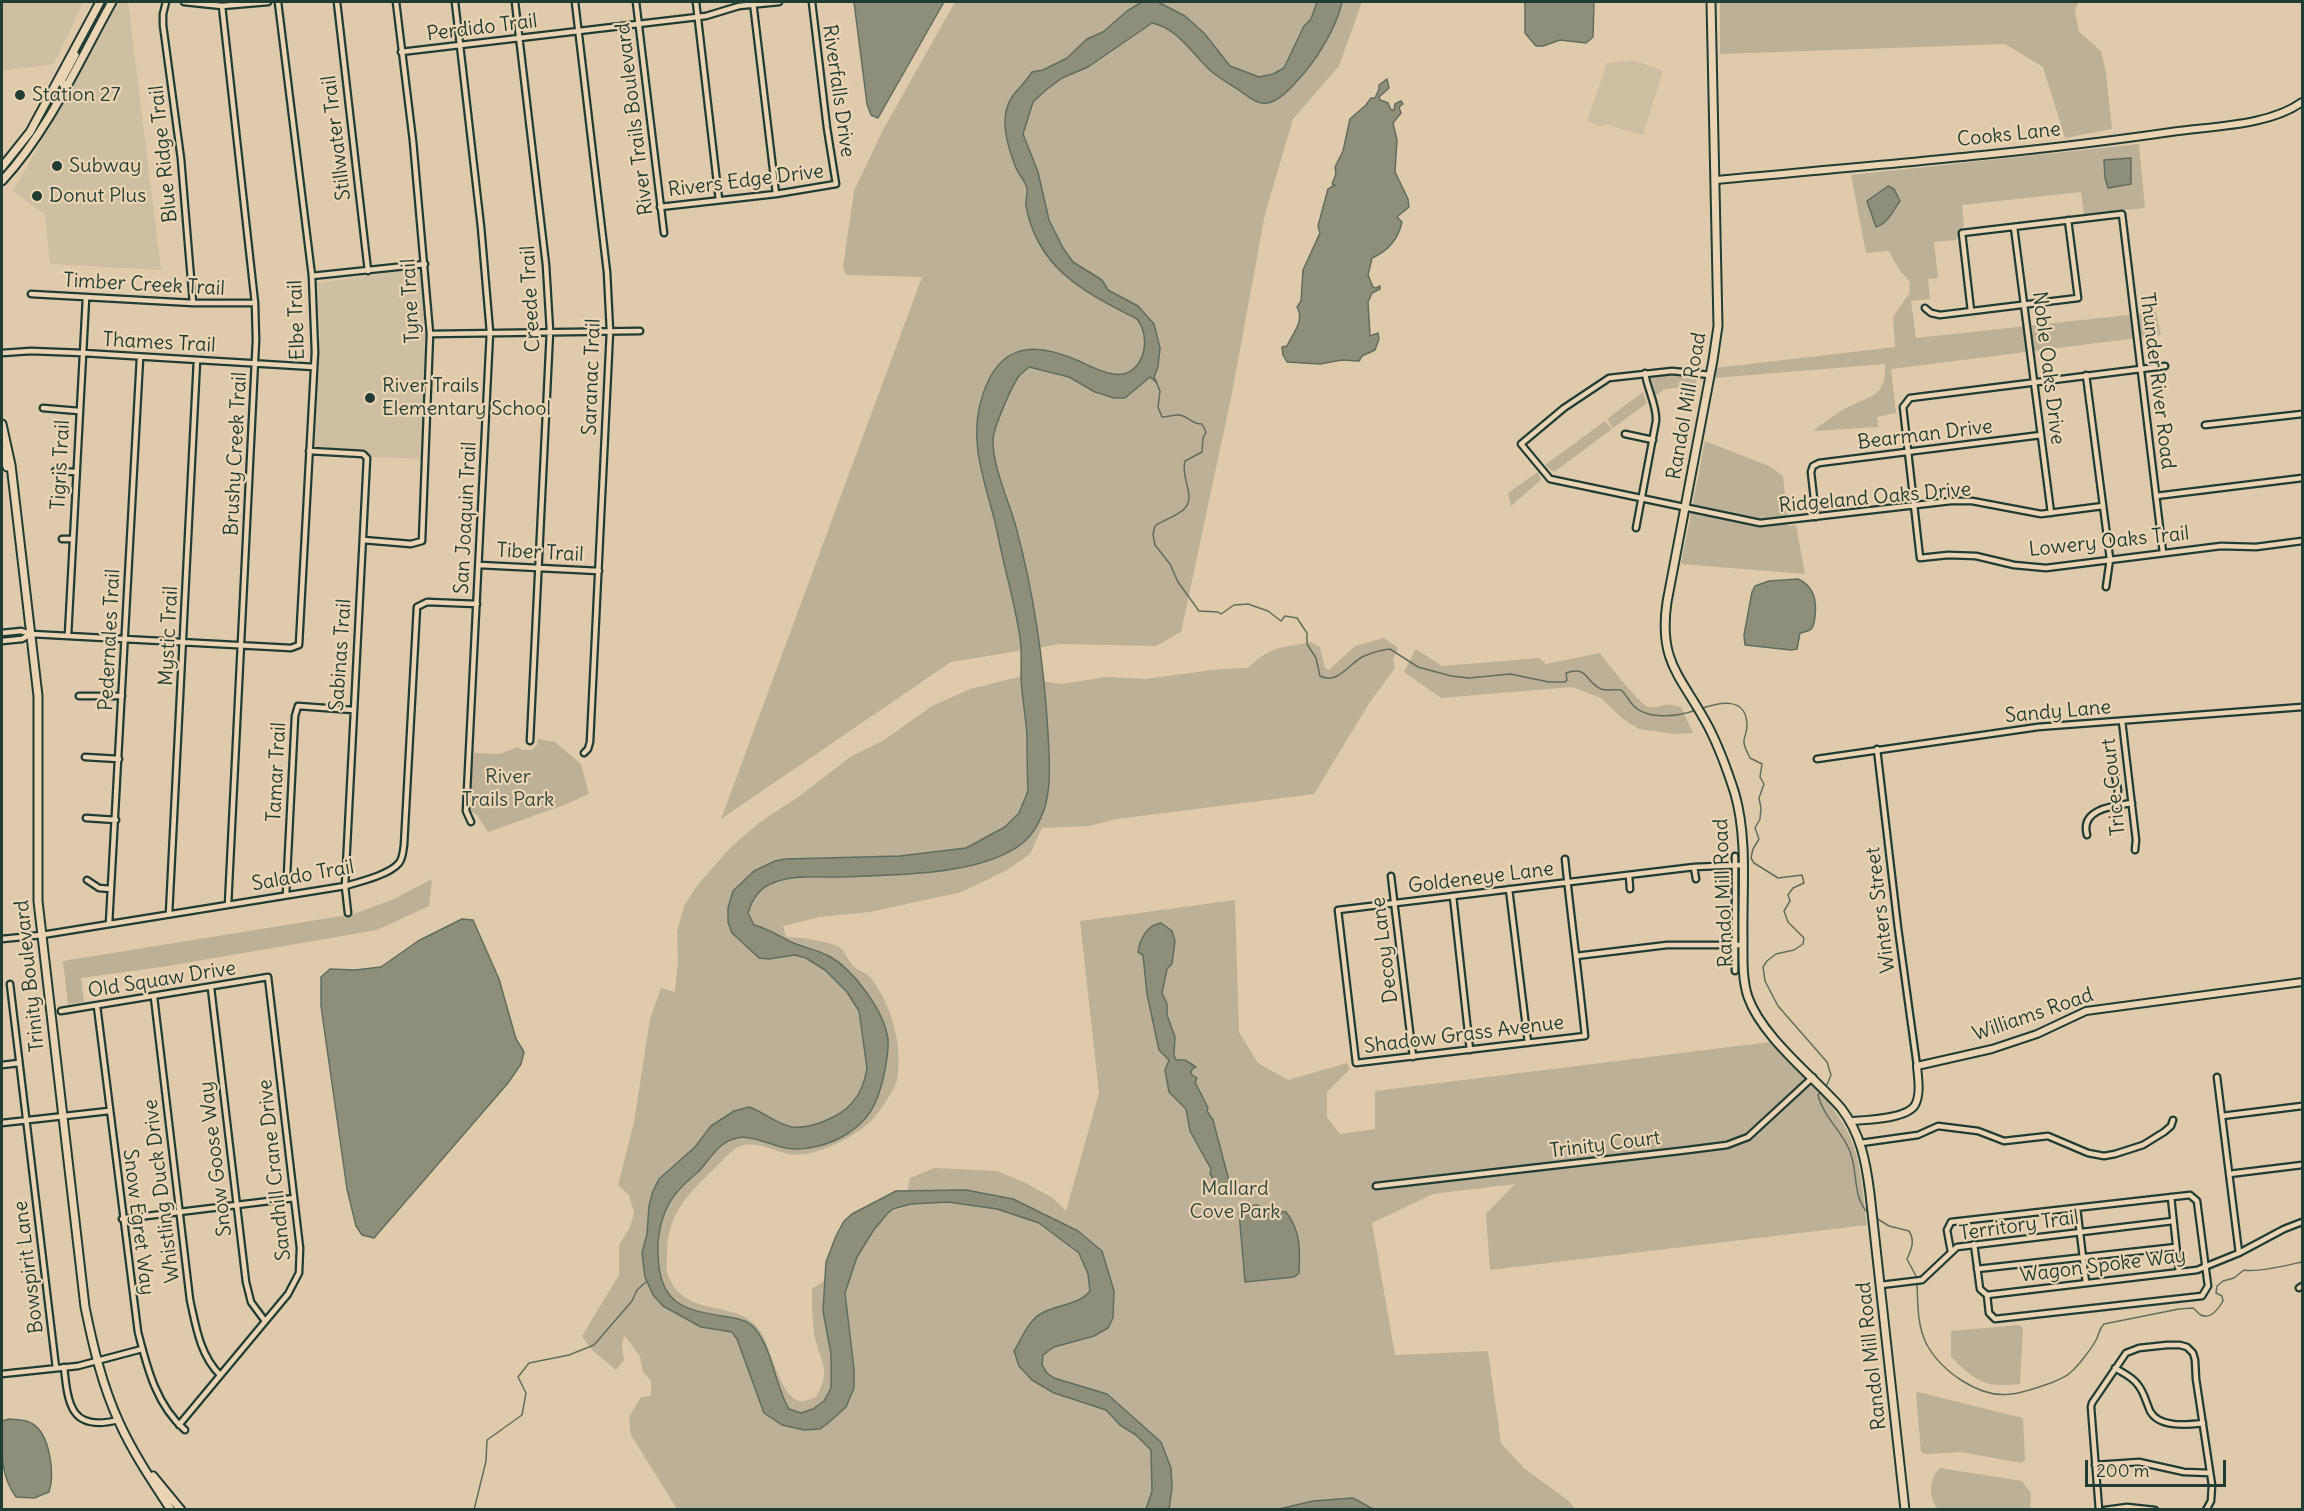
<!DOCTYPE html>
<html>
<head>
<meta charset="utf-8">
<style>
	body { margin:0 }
	#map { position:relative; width:2304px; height:1511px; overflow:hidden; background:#dfcbac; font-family:Delius,sans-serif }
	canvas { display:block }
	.frame { position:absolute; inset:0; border:3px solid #1f3d34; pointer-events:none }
	.scale { position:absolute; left:2085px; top:1460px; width:141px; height:27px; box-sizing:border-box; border:3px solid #1f3d34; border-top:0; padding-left:8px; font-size:18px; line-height:21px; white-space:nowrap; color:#1f3d34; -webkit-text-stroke:4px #ebd4b4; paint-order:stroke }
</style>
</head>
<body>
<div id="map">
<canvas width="2304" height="1511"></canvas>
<div class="frame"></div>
<div class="scale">200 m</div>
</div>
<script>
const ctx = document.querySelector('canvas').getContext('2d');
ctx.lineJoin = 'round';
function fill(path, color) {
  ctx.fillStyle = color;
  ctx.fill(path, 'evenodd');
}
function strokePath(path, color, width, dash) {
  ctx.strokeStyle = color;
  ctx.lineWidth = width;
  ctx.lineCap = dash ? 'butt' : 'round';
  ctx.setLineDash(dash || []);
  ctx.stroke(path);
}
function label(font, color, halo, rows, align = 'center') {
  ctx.font = font + ' Delius,sans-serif';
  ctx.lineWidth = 4.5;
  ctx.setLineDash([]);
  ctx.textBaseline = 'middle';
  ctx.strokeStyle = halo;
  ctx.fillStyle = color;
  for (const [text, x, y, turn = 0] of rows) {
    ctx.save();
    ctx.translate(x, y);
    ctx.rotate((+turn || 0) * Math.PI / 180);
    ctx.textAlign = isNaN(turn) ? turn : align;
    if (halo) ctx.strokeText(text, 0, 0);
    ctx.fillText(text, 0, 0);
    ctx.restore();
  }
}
const built = new Path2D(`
	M2,2H83V3L54,64L2,71Z
	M118,2H128L161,270L50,264L45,215L13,191L76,81Z
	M1634,60L1663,71L1643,135L1604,124L1602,127L1587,121L1607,63Z
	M416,269L421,271L422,275L426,335L422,459L371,457L368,453L362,450L315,447L320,330L317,283Z`);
const green = new Path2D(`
	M955,2H1362L1339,66L1293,119L1265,214L1232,393L1181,632L1156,646L1061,644L951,662L721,819L922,277L846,275L843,267L854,191L883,130Z
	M1720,2H2078L2075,11L2079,32L2101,51L2106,73L2112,129L2065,138L2043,67L2005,44L1720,54Z
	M2139,144L2145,208L2084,214L2081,192L1962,205L1964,225L1956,240L1934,242L1938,278L1928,279L1930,299L1911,301L1916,338L2156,312L2161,335L1891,369L1896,413L1877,417L1878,427L1813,431C1822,424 1831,417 1841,411C1866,395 1887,401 1885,364L1714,378L1715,368L1895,347L1893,317L1909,294L1910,282L1898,268L1889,251L1866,253L1851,175Z
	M1673,375L1697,378L1695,386L1665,389L1655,396L1651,378Z
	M1643,392L1647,403L1613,428L1607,419Z
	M1605,421L1612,429L1554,472L1545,465Z
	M1705,441L1769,466L1783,476L1788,526L1796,525L1805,574L1681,564Z
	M1538,472L1541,480L1511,506L1508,493Z
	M1384,638L1398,648L1393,660L1395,668L1370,702L1314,794L1117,819L1089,826L1042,828L1030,854L1007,870L962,892L870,912L820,917L783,926L786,937C798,937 829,941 839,947C845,951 848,960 852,965C858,971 866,972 871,978C892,1006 903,1045 897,1080C896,1088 876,1117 870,1122C853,1138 812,1159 788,1154C773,1150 756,1141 740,1146C731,1149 723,1161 716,1167C689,1193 667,1213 667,1254C667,1259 666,1266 667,1272C682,1320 734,1298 758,1328C771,1343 780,1403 803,1401C807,1401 812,1398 816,1397C833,1368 819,1361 814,1333C812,1319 812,1304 812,1289L837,1272L878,1216L904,1207L910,1178L934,1168L997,1171L1026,1183L1053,1198L1066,1211L1099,1093L1080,921L1235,900L1239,1032L1258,1063L1288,1080L1347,1063L1350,1069L1327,1092V1117L1340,1134L1375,1129V1091L1770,1042C1800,1071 1840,1106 1854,1147C1862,1171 1863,1199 1867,1225L1490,1270L1486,1214L1515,1184L1433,1194L1372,1223L1395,1355L1488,1351L1501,1443L1525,1469L1569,1501L1575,1509H677L631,1435L629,1417L641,1397L651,1396V1381L643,1372L640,1356L624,1335L622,1345L624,1360L616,1370L591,1349L582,1336L619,1275V1245L630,1227L634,1213L629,1195L618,1185L634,1122L650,1019L661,988L675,992L678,961L677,932L684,906L696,887L730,848L760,822L801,795L850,757L884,740L932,706L970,689L1018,677L1061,684L1106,677L1145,679L1220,669L1248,668C1273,644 1280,649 1311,642L1320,647L1325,668L1329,670L1355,646Z
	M1416,649L1442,666L1539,658L1546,664L1600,653C1605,661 1642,706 1648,707C1661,709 1663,701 1681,707L1693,733L1675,734L1639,729L1623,719L1601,698L1572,687L1441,698L1404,672Z
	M538,739L555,742L581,764L589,794L564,805L488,832L477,815L469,811L474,753L500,754L517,747L523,750H532L537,745Z
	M432,879L429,906L377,930L168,966L81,978L84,1002L68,1004L63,961L354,914L394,899Z
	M2019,1325L2023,1328L2020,1384C1984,1388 1976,1381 1951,1357V1331Z
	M1918,1392L2023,1418L2025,1460L2021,1463L1961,1452L1925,1454L1921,1452L1916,1393Z
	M1940,1468L2022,1481L2031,1493L2030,1509H1938C1928,1499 1929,1478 1940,1468Z`);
const water = new Path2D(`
	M854,2H944L878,118L871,115L867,104Z
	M1142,2H1158L1185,16L1204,33L1230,66L1259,77L1273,74L1284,68L1304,26L1311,19L1317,2H1342C1336,29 1316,61 1297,81C1290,89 1279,101 1268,103C1259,105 1250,98 1243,93C1233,86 1222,80 1212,72C1194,56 1178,28 1152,23L1088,67L1062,78L1046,90L1033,102L1023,134L1038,172L1049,220L1063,248L1073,262L1102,280L1108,290L1138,306L1154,324L1160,348L1158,367L1154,377L1157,383L1150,377L1125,398H1114L1095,392L1069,377L1029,367C1026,370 1021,373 1019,376C1011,387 994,427 993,439C992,466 1009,501 1016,527C1034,594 1044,664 1048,733C1049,758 1052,786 1044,810C1040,821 1034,833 1025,841C985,877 887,875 836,877C816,877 792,875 773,883C759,888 752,899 748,913L754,925C767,928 779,936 791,942C803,947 817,950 829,956C854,970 884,1011 888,1039C889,1053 886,1066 883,1079C877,1104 869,1120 847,1134C831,1144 805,1152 786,1148C764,1144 744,1128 722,1145C713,1152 706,1164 698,1172C691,1178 684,1184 678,1191C663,1207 657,1233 658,1254C659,1305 684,1310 728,1317C739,1319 749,1320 756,1330C773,1351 775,1386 789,1409L801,1413L813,1409L824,1401L831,1388V1354L823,1311L826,1262L836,1236L844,1221L852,1214L896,1191L966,1190L1013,1199L1078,1231L1102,1251L1114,1291L1113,1318L1108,1328L1094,1336L1054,1347L1043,1355L1042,1365L1047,1373L1054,1378L1107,1394L1161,1442L1171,1468L1172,1488L1169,1510L1146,1509L1152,1491L1151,1450L1136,1435L1120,1425L1106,1410L1054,1393L1032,1380L1019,1366L1014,1351C1021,1340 1025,1328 1034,1319C1049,1304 1078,1307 1090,1291L1088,1274L1079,1253L1039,1223L997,1209L948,1202L911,1204L893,1209L887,1214L873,1231L857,1257L845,1293L854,1369V1388L846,1407L827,1424L820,1429L804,1430L782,1425L764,1413L737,1339L732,1332L701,1327L663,1306L653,1295L645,1277L642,1253L647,1234L649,1206L653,1191L659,1179L695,1147L711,1126L734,1111L749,1107C764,1112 776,1124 792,1127C811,1129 840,1117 852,1103C861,1093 865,1081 867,1068L859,1011L847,992L825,970L806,958L795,955L769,959L759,958L732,933L728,922V908L733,891L754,871L775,861L786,859L900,856L966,848L1005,827L1019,813L1028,791C1027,773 1027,755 1027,737C1026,717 1022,698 1021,678C1021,665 1022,651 1020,638C1016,609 1008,582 1002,554C999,542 997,530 994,518C983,477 968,437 983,394C1000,343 1034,341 1079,361C1090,366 1101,372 1113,374C1143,379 1153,339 1137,319C1085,292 1038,270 1026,206C1025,200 1028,194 1027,188C1025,181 1019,175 1016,168C1007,145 997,114 1015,93C1021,86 1027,80 1032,72L1043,70L1067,58L1087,39L1103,32L1127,11Z
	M1525,2H1594L1593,37L1586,43L1560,40L1543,46H1536L1525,33Z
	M1387,79L1389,88L1379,97L1380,100L1388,103L1391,110H1394L1395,104L1401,101L1403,104L1399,107L1401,113L1393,123L1397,140L1395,172L1408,199L1409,207L1397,217L1402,222C1398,240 1388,251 1372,258L1368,275L1373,287L1376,288L1380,286V289L1372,293L1368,302L1370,336L1378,333L1379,339L1375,350L1362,356L1359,361L1342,360L1320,364L1287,362L1283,355L1282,347L1287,346C1293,333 1305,321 1297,307L1301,301L1303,270L1320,233L1318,226L1328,189L1335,185L1332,184L1336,174L1335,167L1343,151L1350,119L1366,105L1371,98H1375L1379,89V85Z
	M2131,158V184L2108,188L2105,178L2104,160Z
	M1888,186L1894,189L1900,201C1893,210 1888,224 1876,227L1867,201Z
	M1798,579C1814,586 1817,601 1815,617C1814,622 1814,628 1810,630C1807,632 1803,632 1800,633L1797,649L1791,650L1745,645L1744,635L1752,592L1755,586L1769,581Z
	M462,919L473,920L499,979L516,1039L524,1052L521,1064L508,1083L374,1238L362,1235L356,1226L347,1189L321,1006V977L330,969L355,970L381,967L418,941Z
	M1161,923L1172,931L1175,941L1172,964L1167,969L1162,993L1167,1004V1015L1175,1037L1174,1055L1176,1060H1185L1196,1067L1192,1069L1191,1074L1197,1078L1195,1082L1208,1108L1207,1111L1213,1120L1228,1177L1229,1182L1224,1186H1218L1210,1174L1211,1169L1190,1131L1186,1109L1169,1092L1165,1070L1169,1060L1159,1050L1147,994L1143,955L1138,952C1140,939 1147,925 1161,923Z
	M1257,1205L1268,1210L1286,1212C1301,1231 1300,1250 1299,1273L1294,1277L1245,1282L1239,1212L1248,1206Z
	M9,1419C17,1420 26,1419 33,1424C50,1435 55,1474 49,1492L34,1498L16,1497C0,1476 1,1448 2,1421Z
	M1353,1498L1373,1509H1279L1313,1501Z`);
const stream = new Path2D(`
	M1154,377L1160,391L1158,407L1162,417C1169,417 1177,413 1183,416C1191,419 1192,424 1202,424L1206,432L1203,438L1202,452L1185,461C1180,477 1196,496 1185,508C1177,517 1164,519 1155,526L1153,534L1155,545L1170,564L1178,582L1199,611L1218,612L1221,614L1234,605L1248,604L1268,611L1281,621L1285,616L1297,618L1307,633V644L1316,658L1320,676C1337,685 1348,665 1362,657C1371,653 1380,650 1390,649L1418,667L1451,676L1469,678L1510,674L1549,682H1565L1567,680L1566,673C1588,665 1585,682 1601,689C1607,691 1614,689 1621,690C1626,694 1628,700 1633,705C1646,720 1678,717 1696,710
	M1700,709C1720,702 1747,696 1747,726C1747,731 1745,735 1744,740C1743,746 1748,753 1750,758L1762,764L1760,777L1764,784L1759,798L1761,808L1760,819L1755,828L1759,839L1753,849L1751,858L1754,863L1778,878L1802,875L1804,883L1793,888L1788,895L1790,901L1784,911L1788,922L1804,938L1803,944L1794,950L1776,954L1767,961L1763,967L1765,981L1778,1006L1827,1062L1831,1075L1826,1087
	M1822,1091L1818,1095C1823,1116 1839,1128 1848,1147C1859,1167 1851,1196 1868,1213
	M1876,1218L1889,1226L1909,1231C1915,1241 1912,1248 1907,1259L1917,1278
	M1917,1284C1918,1304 1917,1324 1926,1343C1940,1370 1979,1399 2011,1394C2022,1393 2032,1389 2042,1386C2051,1383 2064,1379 2071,1372C2078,1366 2092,1348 2096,1340C2100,1333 2098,1330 2104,1324L2179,1309L2193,1308C2196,1310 2198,1314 2201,1315C2211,1320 2219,1308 2223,1301L2222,1296L2216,1293L2217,1286L2223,1281L2234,1278L2244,1270C2256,1273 2288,1265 2302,1262
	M474,1510L486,1461L487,1440L522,1415L526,1393L518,1377L529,1363L569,1355L594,1345L632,1301L637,1290L646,1282`);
const minor = new Path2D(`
	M166,2L163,14V25L181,159L193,303
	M184,2L222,6L268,2
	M337,2L368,271
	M455,2L481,227L490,332L466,811L471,822
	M515,2L546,265L550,331L530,741
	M575,2L607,272L610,331L590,742L588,749L584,753
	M636,2L664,233
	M696,2L719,200
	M753,2L776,194
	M222,6L255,303L256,340L228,905
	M401,52L706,16L739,6L779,2
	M660,207L776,194L836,184L827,128L812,2
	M2014,227L2051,513
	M312,276L425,264
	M31,294L193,303H255
	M1925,308L1931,313L1940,315L2078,298L2068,220
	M1971,311L1962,233L2122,214L2163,553
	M430,334L640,331
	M2,353L31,351L83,353L314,367
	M2165,366L1910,398L1903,407L1920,558L1948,555L1976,556L2014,565L2046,568L2221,546L2256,547L2302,541
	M1710,375L1672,371L1609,378L1564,408L1521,444L1550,479L1760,523L1951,501H1972L2041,514L2103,506
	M2086,375L2110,559L2106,587
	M43,408L79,411
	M2205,425L2302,414
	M1625,434L1653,440
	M309,451L363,454L367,458L345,886L348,913
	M55,471L76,472
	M2156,496L2302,478
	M1816,517L1811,472L1813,466L1819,463L2041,435
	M1636,528L1656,421C1657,405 1647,389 1645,373
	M62,539H72
	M363,540L411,544L422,541L430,334L413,141L396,2
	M479,565L599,571
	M2,633L21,631L31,634L291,648L299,645L315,352L312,276L278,2
	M68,635L86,298
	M2,641L22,639L31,634
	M79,696H122
	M2122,721L2136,840L2135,850
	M1877,749L1898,928L1917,1066
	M85,757L119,759
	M1817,759L2038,727L2302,707
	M2113,766L2118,790L2115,806
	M86,818L116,820
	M2087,835C2080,809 2112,806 2132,803
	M1735,856V971
	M1565,859C1571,918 1579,977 1585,1036L1356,1063L1338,910L1694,867L1742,865
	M1694,867L1696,879
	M1629,875L1630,889
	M1391,876L1413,1057
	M87,880L99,888L111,889
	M1509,889L1528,1043
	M286,895L295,716L298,706L353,710
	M1453,896L1470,1050
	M169,914L197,360
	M109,924L140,358
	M2,939L42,935L345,886C359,882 389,875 399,863C403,858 403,851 404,845L417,607L427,602L477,604
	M1576,956L1667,945H1743
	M10,984L56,1368
	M211,988L246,1282L251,1302L265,1321
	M154,997L190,1300C196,1327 200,1355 220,1375
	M97,1006L138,1332C147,1367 156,1405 185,1430
	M61,1011L268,977L300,1248L299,1273L288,1294L179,1425
	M2,1065L19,1063
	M2217,1077L2239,1253
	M2222,1116L2302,1106
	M2,1123L109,1111
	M1861,1143L1918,1135L1938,1126L1978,1131L2004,1141L2048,1136L2088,1153L2104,1156L2115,1154L2143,1145L2164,1132L2171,1126L2173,1120
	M2229,1174L2302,1165
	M1376,1186L1688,1150L1727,1145L1748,1137L1813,1077
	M2171,1197L2179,1272
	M2077,1208L2086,1283
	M122,1219L294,1198
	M1974,1244L1980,1289L1987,1295L2197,1270L2239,1253L2284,1229L2302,1222
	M1951,1252L1947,1230L1951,1222L2190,1195L2197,1201L2208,1286L2202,1296L1995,1319L1989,1313L1987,1295
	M1977,1269L2176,1247
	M1881,1285L1922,1280L1957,1247L2173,1221
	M2299,1288L2302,1286
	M64,1367C68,1405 71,1432 118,1420
	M2115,1368C2123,1373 2133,1377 2138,1385C2144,1392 2146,1402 2150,1411C2159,1428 2187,1425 2203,1423
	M2,1374L78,1366L142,1349
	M2095,1465L2139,1462L2184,1472L2210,1473
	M2099,1510L2091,1407L2092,1403L2126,1353L2139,1348L2167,1345H2180L2187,1347L2193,1353L2195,1360L2196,1379L2212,1485L2211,1501L2206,1510
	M2105,1510L2127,1507L2155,1510`);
const tertiary = new Path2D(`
	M1715,180C1867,166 2020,154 2171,132C2212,126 2269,126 2302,102
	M1851,1121C1866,1120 1907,1119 1915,1105C1921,1094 1918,1078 1917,1066L1992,1049L2037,1034L2086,1011L2302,982`);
const secondary = new Path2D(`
	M1711,2L1718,326L1713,360L1667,602C1658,663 1682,677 1708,726C1719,747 1728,772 1735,794C1748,840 1742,892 1743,939C1743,958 1742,979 1748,997C1762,1037 1813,1076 1841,1108C1861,1134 1866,1162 1870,1194L1905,1510
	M65,87L61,81L75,55
	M2,167L30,132L100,2
	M2,181C49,130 78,63 112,2
	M2,424L11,465L38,696V901L85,1307C93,1346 102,1385 119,1422C133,1453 152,1481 171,1510
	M2,450L7,467
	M153,1476L181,1510`);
const markers = [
	[20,95,6,"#1f3d34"],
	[57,166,6,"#1f3d34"],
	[37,196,6,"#1f3d34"],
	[370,398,6,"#1f3d34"]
];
const streetNames = [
	["Perdido Trail",482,28,-7],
	["Riverfalls Drive",838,91,82],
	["River Trails Boulevard",635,119,-97],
	["Cooks Lane",2009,135,-6],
	["Stillwater Trail",337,138,-97],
	["Blue Ridge Trail",164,154,-96],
	["Rivers Edge Drive",746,181,-7],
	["Timber Creek Trail",144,285,3],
	["Creede Trail",531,299,-93],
	["Tyne Trail",411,301,-93],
	["Elbe Trail",297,320,-92],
	["Thames Trail",159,343,3],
	["Noble Oaks Drive",2048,368,83],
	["Saranac Trail",592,377,-88],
	["Thunder River Road",2157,381,83],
	["Randol Mill Road",1687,406,-80],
	["Bearman Drive",1925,435,-7],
	["Brushy Creek Trail",236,454,-87],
	["Tigris Trail",61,465,-87],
	["Ridgeland Oaks Drive",1875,498,-5],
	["San Joaquin Trail",466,518,-87],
	["Lowery Oaks Trail",2109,542,-6],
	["Tiber Trail",540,553,3],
	["Mystic Trail",169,636,-87],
	["Pedernales Trail",110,640,-87],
	["Sabinas Trail",341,655,-86],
	["Sandy Lane",2058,712,-5],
	["Tamar Trail",277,772,-87],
	["Trice Court",2114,787,-96],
	["Salado Trail",303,876,-10],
	["Goldeneye Lane",1481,878,-7],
	["Randol Mill Road",1724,893,-92],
	["Winters Street",1881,910,-97],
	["Decoy Lane",1385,950,-97],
	["Trinity Boulevard",30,976,-96],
	["Old Squaw Drive",162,980,-9],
	["Williams Road",2033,1015,-19],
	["Shadow Grass Avenue",1464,1035,-7],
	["Trinity Court",1605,1145,-7],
	["Snow Goose Way",216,1159,-97],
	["Sandhill Crane Drive",275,1170,-96],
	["Whistling Duck Drive",162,1191,-97],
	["Snow Egret Way",138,1222,83],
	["Territory Trail",2019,1226,-8],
	["Wagon Spoke Way",2103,1266,-7],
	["Bowspirit Lane",29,1267,-97],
	["Randol Mill Road",1872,1356,-96]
];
const poiNames = [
	["Station 27",32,95],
	["Subway",69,166],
	["Donut Plus",49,196],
	["River Trails",382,386],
	["Elementary School",382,409]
];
const parkNames = [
	["River",508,777],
	["Trails Park",508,800],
	["Mallard",1235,1189],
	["Cove Park",1235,1212]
];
fill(built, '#cebea2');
fill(green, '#bcb096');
fill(water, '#8d8f7a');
strokePath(water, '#616e5e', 1.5);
strokePath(stream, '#616e5e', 1.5);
strokePath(minor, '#1f3d34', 9);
strokePath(tertiary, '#1f3d34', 10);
strokePath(secondary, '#1f3d34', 11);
strokePath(minor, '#ebd4b4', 4.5);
strokePath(tertiary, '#ebd4b4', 6);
strokePath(secondary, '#ebd4b4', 7);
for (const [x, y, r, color] of markers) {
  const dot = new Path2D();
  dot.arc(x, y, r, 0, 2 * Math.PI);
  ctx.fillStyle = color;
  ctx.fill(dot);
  strokePath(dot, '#ebd4b4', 2);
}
label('20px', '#1f3d34', '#ebd4b4', streetNames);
label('20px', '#1f3d34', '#ebd4b4', poiNames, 'left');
label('20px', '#2f483e', '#ebd4b4', parkNames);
</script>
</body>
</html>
